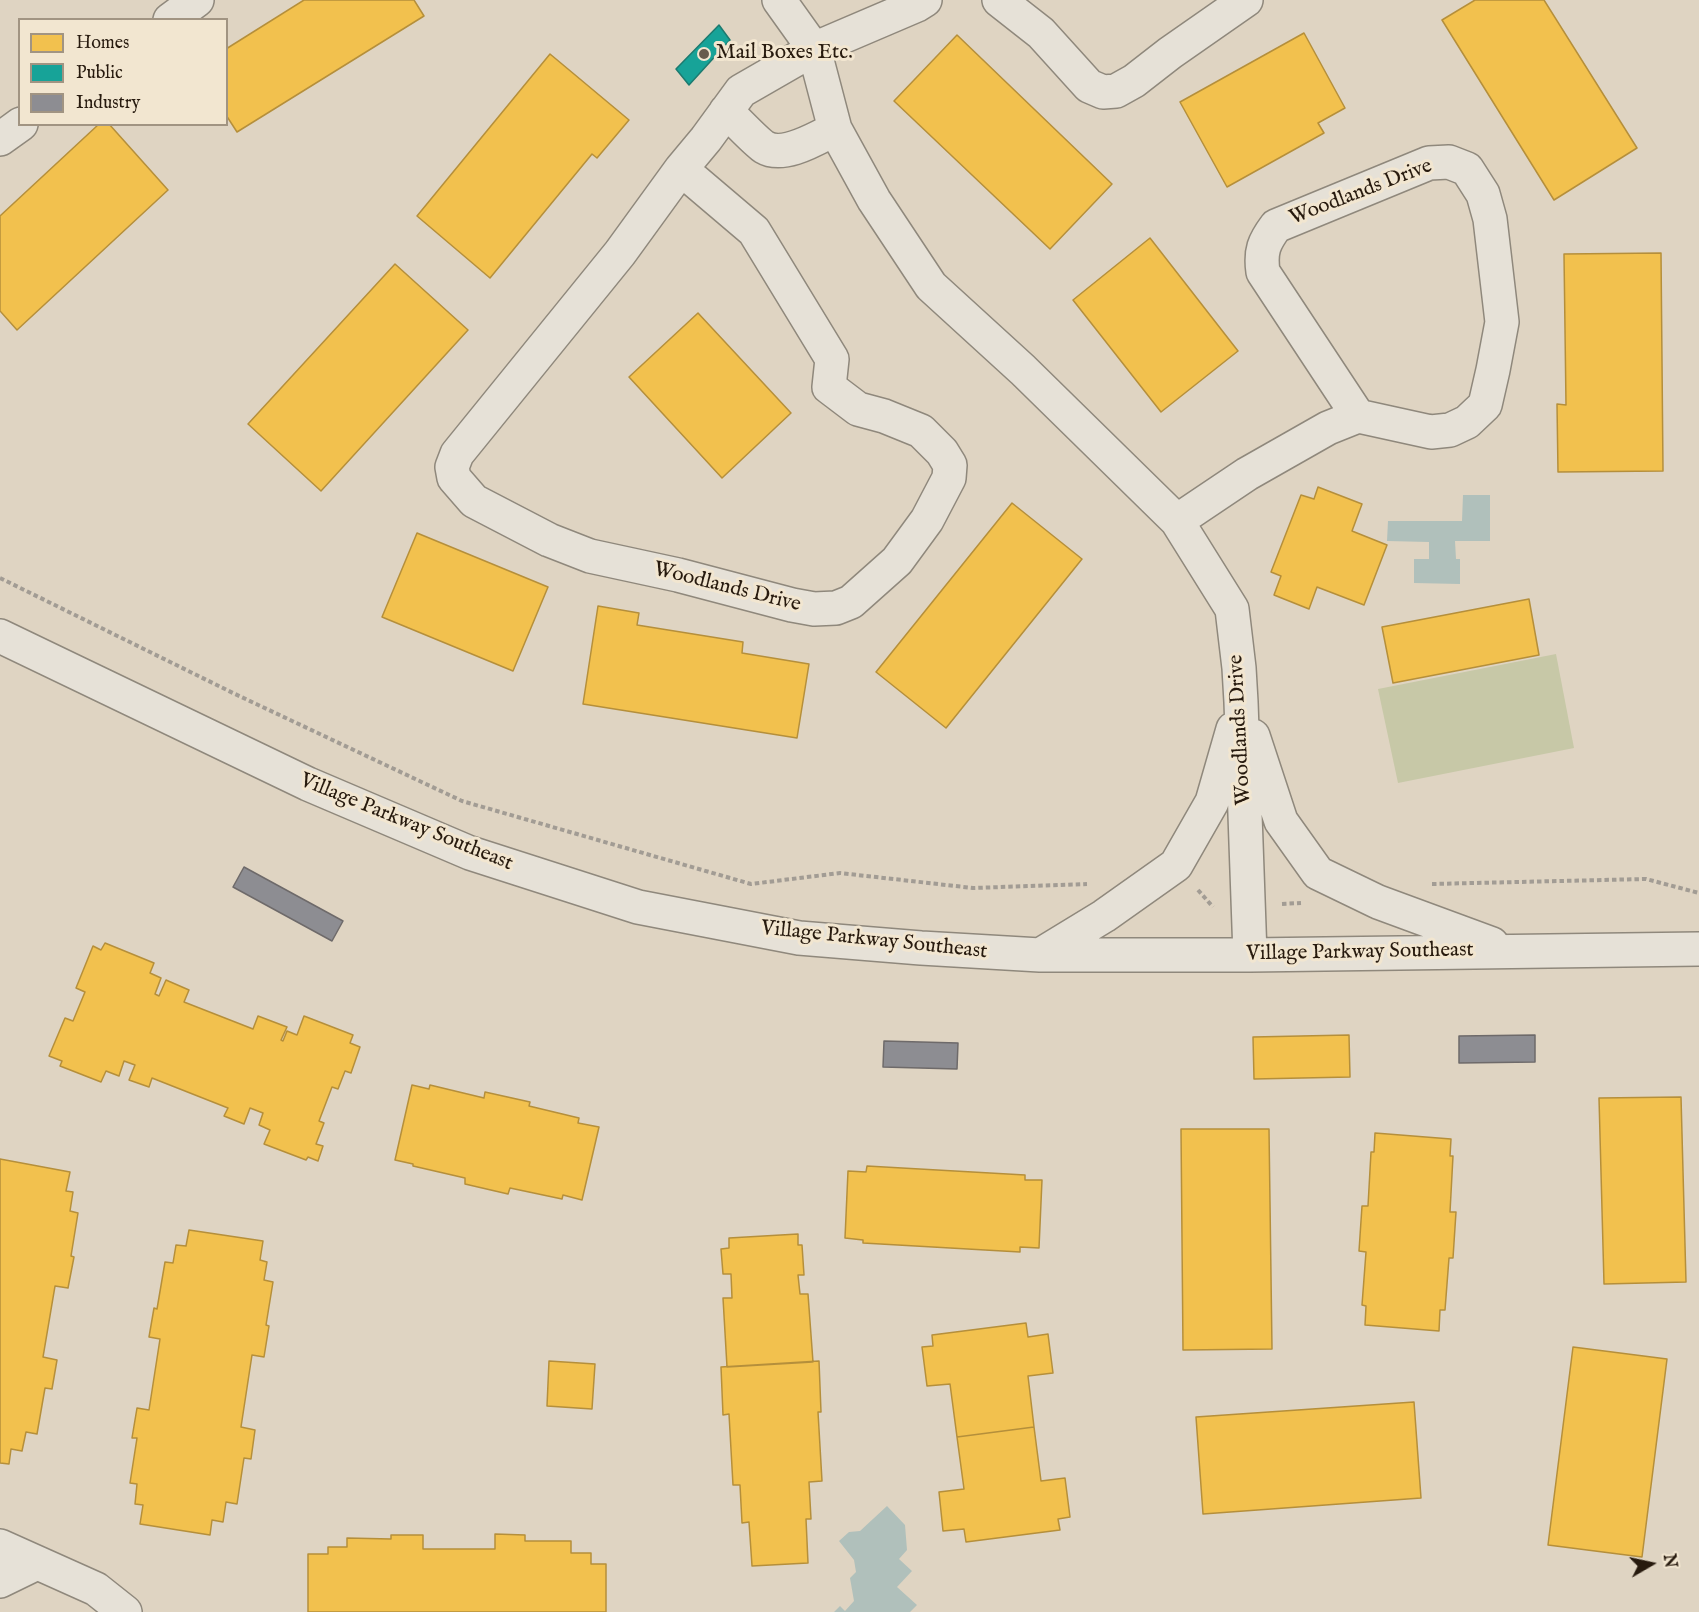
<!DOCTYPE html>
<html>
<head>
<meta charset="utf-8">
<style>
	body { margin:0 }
	#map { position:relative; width:1699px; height:1612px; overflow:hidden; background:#dfd4c2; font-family:"IM FELL English",serif }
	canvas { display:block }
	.legend { position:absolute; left:18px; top:18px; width:210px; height:108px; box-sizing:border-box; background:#f2e6d0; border:2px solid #a19482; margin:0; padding:8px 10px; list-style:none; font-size:18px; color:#271a0e }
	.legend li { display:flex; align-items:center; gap:12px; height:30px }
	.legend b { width:30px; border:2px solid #a19482 }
	.north { position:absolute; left:1621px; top:1534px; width:60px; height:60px; -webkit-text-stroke:4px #f2e6d0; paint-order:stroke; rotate:81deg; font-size:16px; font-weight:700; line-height:24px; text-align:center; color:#271a0e }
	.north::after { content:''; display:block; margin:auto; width:21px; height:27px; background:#271a0e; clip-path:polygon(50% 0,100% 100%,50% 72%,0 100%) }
</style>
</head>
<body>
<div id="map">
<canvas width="1699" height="1612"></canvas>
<ul class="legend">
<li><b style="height:16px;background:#f2c14e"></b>Homes</li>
<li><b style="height:16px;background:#17a398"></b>Public</li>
<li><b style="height:16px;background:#8d8d92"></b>Industry</li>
</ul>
<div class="north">N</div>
</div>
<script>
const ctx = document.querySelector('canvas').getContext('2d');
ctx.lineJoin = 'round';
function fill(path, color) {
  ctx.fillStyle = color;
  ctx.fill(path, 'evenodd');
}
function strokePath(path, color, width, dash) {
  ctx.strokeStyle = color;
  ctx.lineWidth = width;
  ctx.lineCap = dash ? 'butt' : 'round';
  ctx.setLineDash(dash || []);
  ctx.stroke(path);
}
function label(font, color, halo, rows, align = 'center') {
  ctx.font = font + ' "IM FELL English",serif';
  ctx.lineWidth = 6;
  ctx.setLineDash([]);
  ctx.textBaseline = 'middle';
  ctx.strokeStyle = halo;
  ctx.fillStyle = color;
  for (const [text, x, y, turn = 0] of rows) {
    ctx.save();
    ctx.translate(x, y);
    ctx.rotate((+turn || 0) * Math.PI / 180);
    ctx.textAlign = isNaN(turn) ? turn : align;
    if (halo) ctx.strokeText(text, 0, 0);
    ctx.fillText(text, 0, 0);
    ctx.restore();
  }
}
const green = new Path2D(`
	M1556,654L1574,748L1398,783L1378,689Z`);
const water = new Path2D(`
	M1463,495H1490V541H1455L1456,559H1460V584L1414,583V559H1429V542L1387,541L1388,521H1462Z
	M887,1506L905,1525L907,1550L899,1559L912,1571L897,1587L917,1605L910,1612H834L840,1606L845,1611L854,1601L850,1578L856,1572L854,1560L839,1541L849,1532L860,1531Z`);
const homes = new Path2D(`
	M304,0H414L424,16L237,132L226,115V49Z
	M1475,0H1544L1637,148L1554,200L1442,20Z
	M1304,33L1345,108L1318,123L1324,133L1227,187L1180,102Z
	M957,35L1112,184L1050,249L894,101Z
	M550,54L629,120L597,158L592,154L490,278L417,216Z
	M99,124H109L168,190L17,330L0,311V216Z
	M1150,238L1238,351L1161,412L1073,300Z
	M1661,253L1663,471L1558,472L1557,404L1566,405L1564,254Z
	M395,264L468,330L321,491L248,424Z
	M698,313L791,413L722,478L629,377Z
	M1318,487L1362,504L1352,531L1387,545L1364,605L1317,587L1309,609L1274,595L1281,576L1271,572L1301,495L1314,499Z
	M1012,503L1082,559L946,728L876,672Z
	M417,533L548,587L513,671L382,617Z
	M1529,599L1539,655L1393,683L1382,627Z
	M598,606L639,613L637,625L743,642L742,653L809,664L797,738L583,704Z
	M105,943L154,963L150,973L161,978L155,994L159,996L166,980L189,990L184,1002L253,1029L258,1016L287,1027L281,1040L283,1041L287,1031L297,1035L304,1016L353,1035L350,1043L360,1047L351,1073L345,1071L338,1089L332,1087L319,1121L324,1123L316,1144L323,1146L318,1161L308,1157L306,1160L264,1144L270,1130L259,1125L263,1113L250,1108L244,1124L224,1116L228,1108L152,1078L149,1087L129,1080L135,1065L124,1061L119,1076L106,1071L101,1082L60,1066L62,1061L49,1056L65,1018L73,1021L85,992L76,988L93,946L101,950Z
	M1349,1035L1350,1077L1254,1079L1253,1037Z
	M412,1085L429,1089L430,1085L484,1098L485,1092L530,1102L529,1106L579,1118L578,1123L599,1127L582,1200L563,1195L562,1199L510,1188L508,1194L465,1184V1178L413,1166V1164L395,1160Z
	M1681,1097L1686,1282L1604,1284L1599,1098Z
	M1181,1129H1269L1272,1349L1183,1350Z
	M1375,1133L1451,1139L1450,1156H1453L1450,1212H1456L1453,1258H1449L1445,1310H1440L1439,1331L1365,1325L1366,1306L1362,1305L1366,1252L1359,1251L1362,1206H1368L1371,1152H1374Z
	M0,1159L70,1172L66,1191L73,1192L70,1211L78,1213L71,1256L74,1257L68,1288L55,1286L43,1357L57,1360L52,1389L45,1388L37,1434L26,1432L22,1451L11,1449L9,1464L0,1463Z
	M867,1166L1025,1175V1180H1042L1039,1248L1020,1247V1252L863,1243V1240L845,1238L848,1171L866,1172Z
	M189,1230L263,1241L260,1260L267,1262L264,1280L273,1282L266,1325L269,1326L264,1357L252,1355L241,1427L255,1430L251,1459L244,1458L237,1504L226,1502L223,1522L212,1520L210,1535L140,1524L143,1505L135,1504L137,1484L130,1483L137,1438H132L137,1408L149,1410L160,1339L149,1337L154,1308L157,1309L165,1262L173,1263L176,1245L186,1246Z
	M798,1234V1245H802L804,1275H798L800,1294H808L813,1362L727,1367L723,1298H732L731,1274H723L721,1249L729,1248V1238Z
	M1026,1323L1028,1337L1048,1334L1053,1373L1028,1376L1034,1427L957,1437L950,1384L927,1386L922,1347L933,1346L932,1335Z
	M1573,1347L1667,1359L1642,1557L1548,1545Z
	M549,1361L595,1364L592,1409L547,1406Z
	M819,1361L821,1412H818L822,1481L809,1482L811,1519H806L808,1563L752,1566L749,1522L742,1523L740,1485H733L729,1414L723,1415L721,1367Z
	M1414,1402L1421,1498L1203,1514L1196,1417Z
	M1034,1427L1041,1481L1065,1478L1070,1517L1058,1519L1060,1530L966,1542L964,1529L943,1531L939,1492L964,1489L957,1437Z
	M495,1534L525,1535V1541H571V1553H591V1564H606V1612H308V1554H328V1547H347V1538L391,1539V1535H423V1549H495Z`);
const public = new Path2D(`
	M719,25L730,40L689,85L676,69Z`);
const industry = new Path2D(`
	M244,867L343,921L332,941L233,887Z
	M1535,1035V1062L1459,1063V1036Z
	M884,1041L958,1043L957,1069L883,1067Z`);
const path = new Path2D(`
	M0,578L235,694L462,801L751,884L840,873L973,888L1087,884
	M1432,884L1646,879L1699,893
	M1198,890L1213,907
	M1282,904L1301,903`);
const minor = new Path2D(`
	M779,0L814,49L835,129L874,200L931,286L1023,370L1177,521L1232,609L1239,668L1241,702L1250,955
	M999,0L1041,33L1089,86L1103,92L1116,91L1134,81L1170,53L1246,0
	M170,20L197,0
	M726,111C736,120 754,140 764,147C784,159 817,138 835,129
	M0,139L21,124
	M1449,162L1467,169L1483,194L1490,219L1502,322L1493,370L1485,405L1467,422L1450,430L1431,432L1358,416L1263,272C1260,251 1264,242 1276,226L1429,163Z
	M681,169L754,231L832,359L829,387L858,409L884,416L921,431L942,452L950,465L949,478L927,520L897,561L851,602L836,608L814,609L792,605L678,575L590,556L549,540L474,501L454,478L452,467L457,454L620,253Z
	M681,169L706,139L741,91L814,49L917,5L925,0
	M1177,521L1247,474L1328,428L1358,416
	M0,636L308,784L470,853L638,907L799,938L921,948L1040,955H1250L1699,949
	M1253,736L1281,821L1318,873L1378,902L1492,944
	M1040,955L1104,916L1176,865L1212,802L1233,729
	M0,1546L96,1589L125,1612
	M0,1581L37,1563`);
const markers = [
	[704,54,6,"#675b4d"]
];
const poiNames = [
	["Mail Boxes Etc.",716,54]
];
const streetNames = [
	["Woodlands Drive",1361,193,-21],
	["Woodlands Drive",727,588,14],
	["Woodlands Drive",1241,730,-93],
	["Village Parkway Southeast",406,823,22],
	["Village Parkway Southeast",874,941,6],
	["Village Parkway Southeast",1360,953,-1]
];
fill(green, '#c7c8a7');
fill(water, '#b0c0bb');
fill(homes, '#f2c14e');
strokePath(homes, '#b58f3b', 1.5);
fill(public, '#17a398');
strokePath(public, '#1c7a6f', 1.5);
fill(industry, '#8d8d92');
strokePath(industry, '#6e6a6a', 1.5);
strokePath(minor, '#8f887c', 36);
strokePath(path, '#a29c94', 4, [4.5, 3]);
strokePath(minor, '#e6e1d7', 33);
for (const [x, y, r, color] of markers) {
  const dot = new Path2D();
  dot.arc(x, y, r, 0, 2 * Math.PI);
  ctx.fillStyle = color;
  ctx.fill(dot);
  strokePath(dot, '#f2e6d0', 2);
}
label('21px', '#271a0e', '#f2e6d0', poiNames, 'left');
label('21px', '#271a0e', '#f2e6d0', streetNames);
</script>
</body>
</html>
